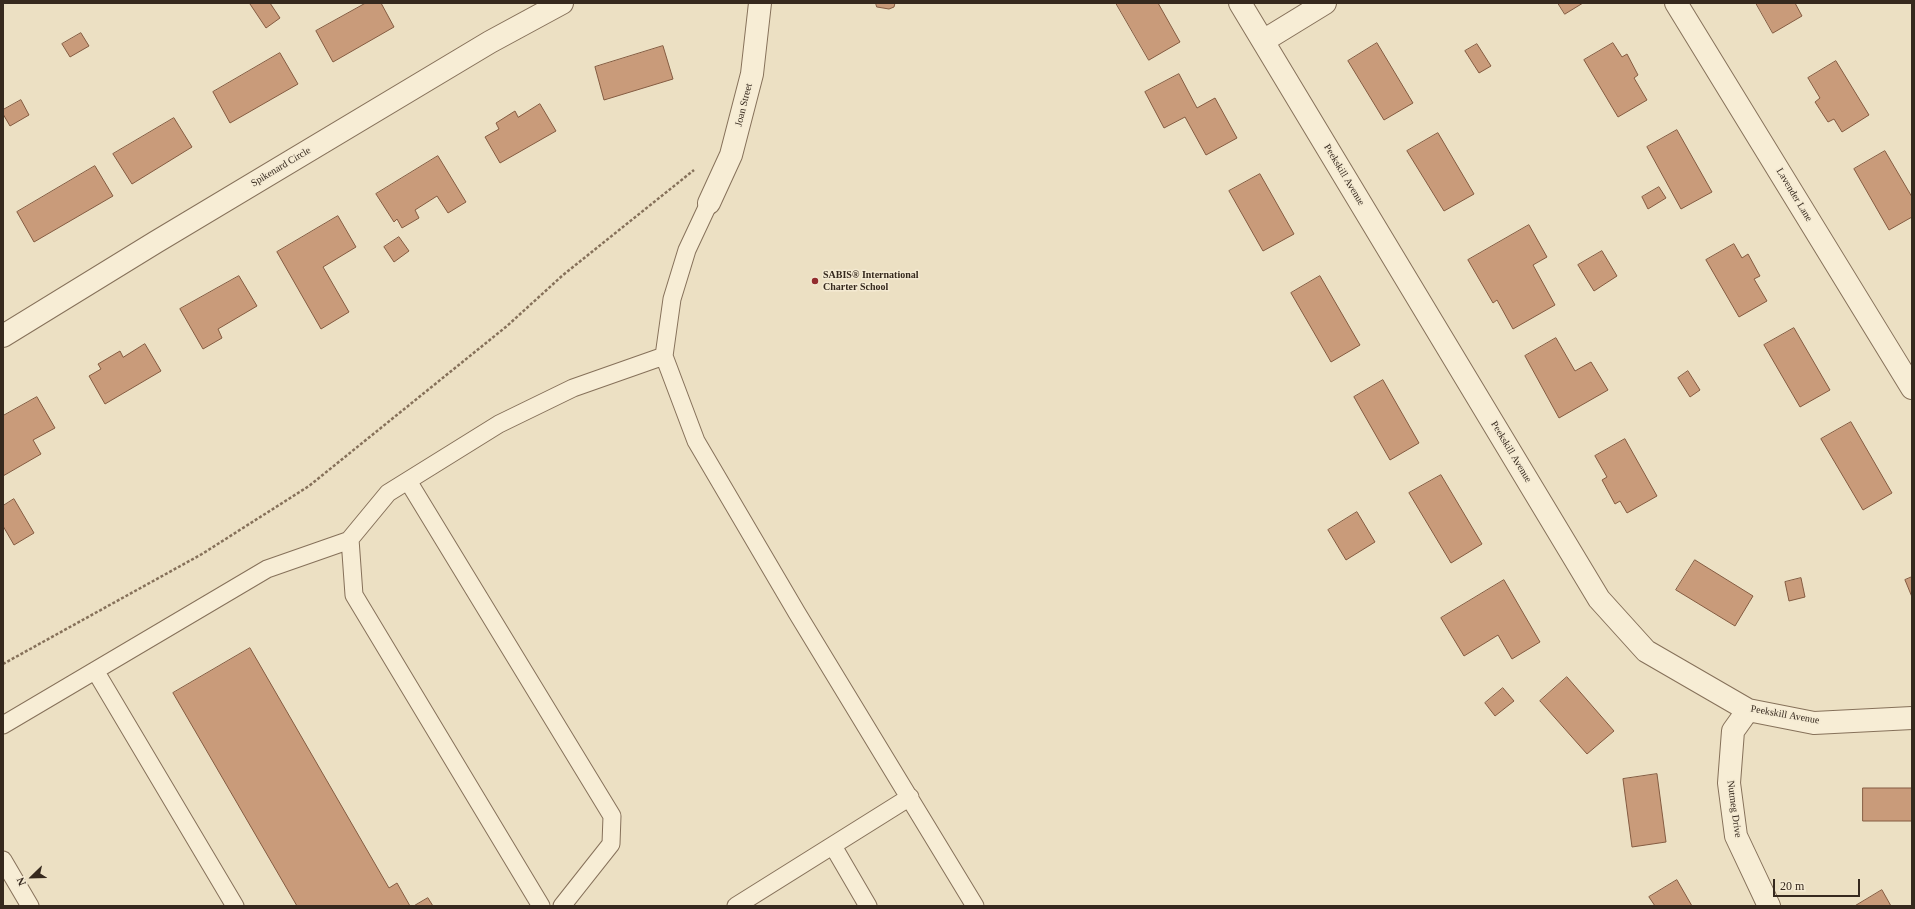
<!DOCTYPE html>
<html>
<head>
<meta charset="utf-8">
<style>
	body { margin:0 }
	#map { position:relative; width:1915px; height:909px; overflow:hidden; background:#ece0c3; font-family:Georgia,serif }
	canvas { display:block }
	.frame { position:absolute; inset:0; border:4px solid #36291e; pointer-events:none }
	.north { position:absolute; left:12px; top:857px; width:40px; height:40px; -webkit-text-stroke:3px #f4ead2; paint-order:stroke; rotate:247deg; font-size:11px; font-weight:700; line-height:16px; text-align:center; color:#36291e }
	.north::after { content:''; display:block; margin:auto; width:14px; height:18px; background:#36291e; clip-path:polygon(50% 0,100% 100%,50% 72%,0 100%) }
	.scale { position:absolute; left:1773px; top:879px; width:87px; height:18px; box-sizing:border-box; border:2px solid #36291e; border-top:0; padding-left:5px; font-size:12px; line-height:14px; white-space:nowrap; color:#36291e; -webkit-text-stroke:3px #f4ead2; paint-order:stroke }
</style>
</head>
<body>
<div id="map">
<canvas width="1915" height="909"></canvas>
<div class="frame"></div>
<div class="north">N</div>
<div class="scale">20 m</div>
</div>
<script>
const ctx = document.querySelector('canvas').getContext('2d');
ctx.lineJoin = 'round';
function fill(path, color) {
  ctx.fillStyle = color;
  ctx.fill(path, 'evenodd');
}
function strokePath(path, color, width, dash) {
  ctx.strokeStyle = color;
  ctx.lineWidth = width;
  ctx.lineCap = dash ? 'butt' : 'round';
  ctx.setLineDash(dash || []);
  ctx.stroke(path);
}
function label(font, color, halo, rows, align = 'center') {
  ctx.font = font + ' Georgia,serif';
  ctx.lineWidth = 3;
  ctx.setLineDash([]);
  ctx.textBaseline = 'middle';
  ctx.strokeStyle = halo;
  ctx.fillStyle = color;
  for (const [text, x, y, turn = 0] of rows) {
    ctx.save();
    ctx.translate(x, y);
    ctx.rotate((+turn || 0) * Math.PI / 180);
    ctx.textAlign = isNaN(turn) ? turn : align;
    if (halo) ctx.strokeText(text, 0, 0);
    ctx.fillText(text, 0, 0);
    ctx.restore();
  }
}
const building = new Path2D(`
	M252,3H270L280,18L266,28L250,4Z
	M366,3H381L394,27L333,62L316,31Z
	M876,3H895L894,7L889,9L877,7Z
	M1116,3H1158L1180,42L1149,60Z
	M1558,3H1583L1565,14Z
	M1756,3H1795L1802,16L1773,33Z
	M81,33L89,46L70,57L62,44Z
	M1377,43L1413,103L1384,120L1348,61Z
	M1613,43L1622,57L1627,54L1638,75L1634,78L1647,100L1618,117L1584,60Z
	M1477,44L1491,66L1479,73L1465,51Z
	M663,46L673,79L604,100L595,67Z
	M280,53L298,84L230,123L213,92Z
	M1836,61L1869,115L1842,132L1834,119L1828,122L1815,102L1820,98L1808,78Z
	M1179,74L1197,108L1215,98L1237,138L1206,155L1185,117L1164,128L1145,92Z
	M21,100L29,115L10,126L3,114V110Z
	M540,104L556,131L500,163L485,137L499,129L496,123L515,111L518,117Z
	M174,118L192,147L132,184L113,154Z
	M1677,130L1712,192L1681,209L1647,147Z
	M1438,133L1474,194L1444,211L1407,151Z
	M1885,151L1912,197V217L1889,230L1854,169Z
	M438,156L466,202L448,213L437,196L415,210L419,218L402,228L397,219L394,222L376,194Z
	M95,166L113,196L34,242L17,212Z
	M1260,174L1294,234L1263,251L1229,191Z
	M1659,187L1666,198L1648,209L1642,197Z
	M338,216L356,247L323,267L349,312L321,329L277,252Z
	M1529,225L1547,257L1533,265L1555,305L1513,329L1497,300L1493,303L1468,260Z
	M399,237L409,251L394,262L384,247Z
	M1734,244L1742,258L1748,254L1760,276L1754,279L1767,301L1739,317L1706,260Z
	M1602,251L1617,276L1594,291L1578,265Z
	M239,276L257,306L218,329L222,338L203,349L180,309Z
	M1320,276L1360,345L1331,362L1291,293Z
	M1794,328L1830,390L1800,407L1764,345Z
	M1556,338L1575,371L1591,362L1608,390L1559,418L1525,356Z
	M145,344L161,371L105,404L89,376L101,369L98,364L120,351L123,357Z
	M1688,371L1700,390L1690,397L1678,378Z
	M1383,380L1419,443L1390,460L1354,397Z
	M37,397L55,428L33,440L41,454L3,476V416Z
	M1851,422L1892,493L1863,510L1821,439Z
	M1625,439L1657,496L1627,513L1620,501L1615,504L1602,480L1607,477L1595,456Z
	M1441,475L1482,544L1451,563L1409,493Z
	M14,499L34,533L14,545L3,526V506Z
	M1357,512L1375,542L1346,560L1328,530Z
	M1695,560L1753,596L1735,626L1676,590Z
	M1912,577V597L1905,580Z
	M1801,578L1805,597L1789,601L1785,582Z
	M1504,580L1540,642L1512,659L1498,635L1464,656L1441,618Z
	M250,648L389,888L397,883L410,906H297L173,693Z
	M1567,677L1614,731L1587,754L1540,701Z
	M1503,688L1514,701L1495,716L1485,703Z
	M1657,774L1666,842L1632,847L1623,779Z
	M1863,788H1912V821H1863Z
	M1677,880L1692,906H1655L1649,897Z
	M1882,890L1891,906H1855Z
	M428,898L433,906H414Z`);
const path = new Path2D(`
	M3,664L202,554L309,486L507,326L563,275L694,170`);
const service = new Path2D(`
	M709,203L687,250L672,299L664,356L696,441L797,613L975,906
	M408,481L612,816L611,844L562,906
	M96,672L235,906
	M3,725L267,569L350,540
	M833,846L868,906
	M3,860L30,906
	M541,906L354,595L350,539L388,493L499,424L573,388L664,356
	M736,906L910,797`);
const minor = new Path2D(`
	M1240,3L1599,599L1646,651L1748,710L1814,723L1912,718
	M1676,3L1912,388
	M1263,41L1325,3
	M709,203L731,155L752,74L760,3
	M3,336L156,242L490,42L562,3
	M1748,710L1733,731L1729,783L1736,836L1769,906`);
const markers = [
	[815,281,4,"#922d2e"]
];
const streetNames = [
	["Joan Street",744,105,-76],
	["Spikenard Circle",281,167,-31],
	["Peekskill Avenue",1344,175,59],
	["Lavender Lane",1794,195,59],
	["Peekskill Avenue",1511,452,59],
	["Peekskill Avenue",1785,715,10],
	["Nutmeg Drive",1734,809,82]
];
const poiNames = [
	["SABIS® International",823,275],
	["Charter School",823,287]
];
fill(building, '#c99b7a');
strokePath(building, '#845b41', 1);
strokePath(service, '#86715a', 19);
strokePath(minor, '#86715a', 24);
strokePath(path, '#86715a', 2.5, [3, 2]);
strokePath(service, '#f7edd5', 17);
strokePath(minor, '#f7edd5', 22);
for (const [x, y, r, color] of markers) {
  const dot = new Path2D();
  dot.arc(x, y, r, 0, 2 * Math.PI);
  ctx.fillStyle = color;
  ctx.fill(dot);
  strokePath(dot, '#f4ead2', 1.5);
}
label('10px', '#36291e', '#f4ead2', streetNames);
label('bold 10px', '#36291e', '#f4ead2', poiNames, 'left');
</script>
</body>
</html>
